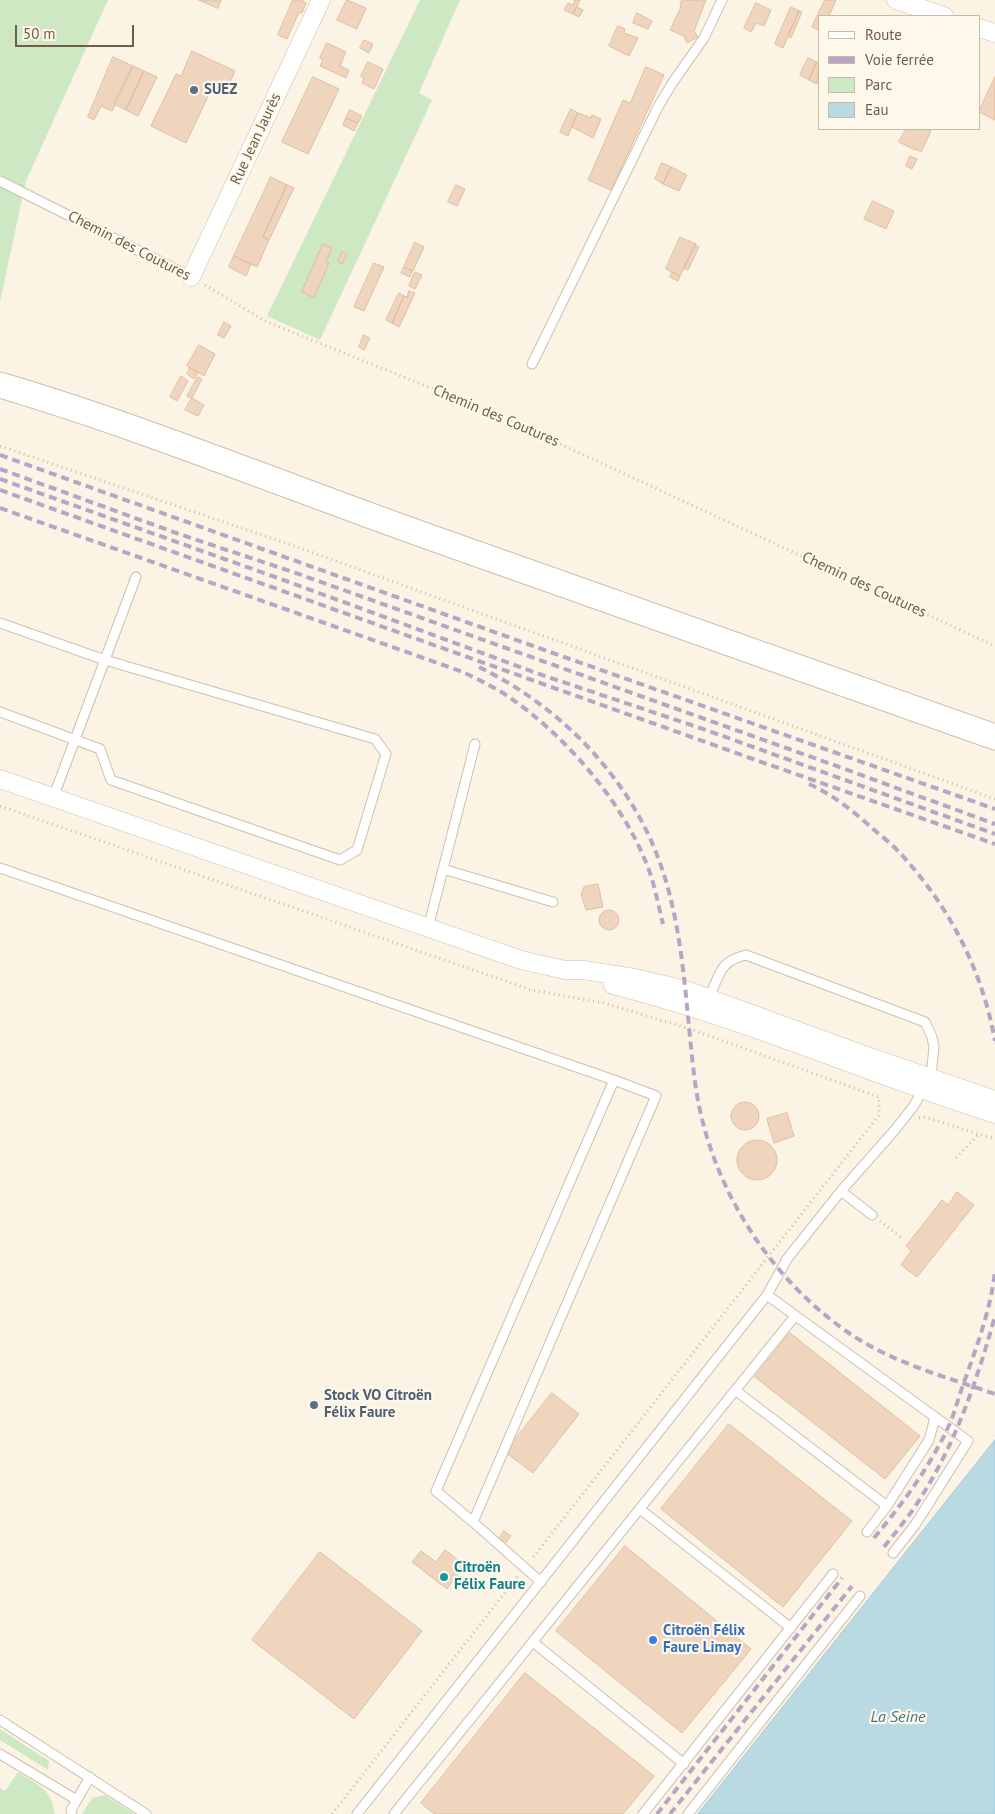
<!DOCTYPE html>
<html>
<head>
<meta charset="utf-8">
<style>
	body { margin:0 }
	#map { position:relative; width:995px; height:1814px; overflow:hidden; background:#fbf4e5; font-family:"PT Sans",sans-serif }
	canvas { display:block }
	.legend { position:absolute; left:818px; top:15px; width:162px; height:115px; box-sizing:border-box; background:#fef8eb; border:1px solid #c6baab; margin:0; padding:6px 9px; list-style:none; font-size:15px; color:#725c4b }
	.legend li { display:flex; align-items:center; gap:10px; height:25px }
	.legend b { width:25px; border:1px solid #c6baab }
	.scale { position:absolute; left:15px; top:25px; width:119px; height:22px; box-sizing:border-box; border:2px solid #725c4b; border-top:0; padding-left:6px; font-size:15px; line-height:18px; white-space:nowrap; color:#725c4b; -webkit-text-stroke:4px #fef8eb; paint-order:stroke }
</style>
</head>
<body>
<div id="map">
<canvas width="995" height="1814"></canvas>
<ul class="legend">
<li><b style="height:6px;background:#fff"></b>Route</li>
<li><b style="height:6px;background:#b8a4c4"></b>Voie ferrée</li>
<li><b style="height:14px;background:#cfe8c4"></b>Parc</li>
<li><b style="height:14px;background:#badae3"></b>Eau</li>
</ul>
<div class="scale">50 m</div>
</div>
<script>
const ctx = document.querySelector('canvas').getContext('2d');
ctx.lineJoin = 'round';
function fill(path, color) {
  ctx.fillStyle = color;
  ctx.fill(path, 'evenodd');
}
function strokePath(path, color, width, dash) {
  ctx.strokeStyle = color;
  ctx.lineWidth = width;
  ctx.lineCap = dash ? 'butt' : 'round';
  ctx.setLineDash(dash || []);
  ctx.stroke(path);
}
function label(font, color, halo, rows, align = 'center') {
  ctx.font = font + ' "PT Sans",sans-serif';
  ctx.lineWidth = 4.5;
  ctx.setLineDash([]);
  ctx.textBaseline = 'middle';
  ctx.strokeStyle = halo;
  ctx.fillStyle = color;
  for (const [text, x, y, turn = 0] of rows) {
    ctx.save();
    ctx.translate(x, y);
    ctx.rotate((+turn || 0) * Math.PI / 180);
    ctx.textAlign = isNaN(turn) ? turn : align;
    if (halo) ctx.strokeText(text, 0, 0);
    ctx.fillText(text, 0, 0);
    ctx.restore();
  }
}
const green = new Path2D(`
	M0,0H108L26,181L0,302Z
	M420,0H460L419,93L432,100L320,340L267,316Z
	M0,1729L49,1761L48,1770L0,1740Z
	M18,1772C38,1785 51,1788 55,1814H0V1788L5,1791Z
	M105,1795L134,1814H82L92,1798Z`);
const water = new Path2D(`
	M995,1440V1814H698Z`);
const building = new Path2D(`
	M199,0H221L218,8Z
	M293,0H301L306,3L302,13L299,12L287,39L278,35Z
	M347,0L366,8L357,29L337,20Z
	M575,0H580L573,14L564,10L568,3L573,5Z
	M682,0H706L694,31L698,37L687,43L684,36L670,30L681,7L680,6Z
	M825,0H836L829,16H819V30L812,27Z
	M756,3L771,10L764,26L756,23L751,32L744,28Z
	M577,7L583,10L579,17L573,14Z
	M791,7L799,11L783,48L775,44Z
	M799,11L802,12L791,38L788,36Z
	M637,13L652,21L648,29L633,23Z
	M618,26L625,29L624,33L638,38L629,56L609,46Z
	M364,40L373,44L369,53L360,48Z
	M327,43L346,52L340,66L349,70L346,78L320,66L323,59L320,58Z
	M192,51L235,71L230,82L234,84L229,96L211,90L186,143L151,126L176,74L181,76Z
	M113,57L133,66L112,111L101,106L94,120L88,117Z
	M808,58L817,62L809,80L800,75Z
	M368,62L383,69L374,89L362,83L364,79L361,76Z
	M817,62L819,63L817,84L809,80Z
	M133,66L144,71L126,110L114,104Z
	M646,67L664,75L611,190L588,180L623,100L630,103Z
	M144,71L157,77L138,116L126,110Z
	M313,77L339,89L308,154L282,142Z
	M995,77V120L979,112Z
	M571,109L578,113L568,136L560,132Z
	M350,110L362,116L358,123L346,118Z
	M578,113L591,118L592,115L601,119L593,138L572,127Z
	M346,118L358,123L354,131L343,125Z
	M906,129H926L931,131L921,152L916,149L915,150L899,142Z
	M910,156L917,159L912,169L906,166Z
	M662,163L671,167L663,184L655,179Z
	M671,167L687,175L679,191L663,184Z
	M271,177L287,185L263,237L269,240L257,267L234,256Z
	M287,185L294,188L269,240L263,237Z
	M456,185L465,189L457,206L448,202Z
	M873,201L894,211L886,229L864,219Z
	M680,237L696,244L680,276L666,269Z
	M415,242L424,247L413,271L404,267Z
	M323,244L332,248L326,262L329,263L314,298L302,292Z
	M695,245L699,247L688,270L684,268Z
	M342,252L347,254L342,264L338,262Z
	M234,256L251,264L246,276L229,267Z
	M374,263L384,267L364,311L354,307Z
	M404,267L412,271L410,277L401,273Z
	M415,272L422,275L415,289L409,286Z
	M672,272L680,276L678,281L670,277Z
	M409,291L415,293L399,327L392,323L404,296L407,297Z
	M399,293L404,296L392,323L386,320Z
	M224,322L231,326L224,338L218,335Z
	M364,335L370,338L364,350L359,347Z
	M199,345L215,354L204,376L187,366Z
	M190,368L198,372L194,379L187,374Z
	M181,376L188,381L177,401L170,397Z
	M198,377L202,379L192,398L187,396Z
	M192,398L204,405L198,416L185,410Z
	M598,884L603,907L586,910L581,894L584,887Z
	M599 920a10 10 0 1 1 20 0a10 10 0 1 1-20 0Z
	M731 1116a14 14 0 1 1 28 0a14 14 0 1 1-28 0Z
	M787,1113L794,1136L774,1143L767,1119Z
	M737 1160a20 20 0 1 1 40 0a20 20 0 1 1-40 0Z
	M957,1192L974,1205L917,1277L901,1265L911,1251L906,1246L942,1200L948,1205Z
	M790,1333L920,1436L885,1479L755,1377Z
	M552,1393L579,1414L533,1473L505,1452Z
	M729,1424L852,1521L783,1607L661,1509Z
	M504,1531L511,1536L504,1545L498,1540Z
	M625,1546L751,1649L682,1733L556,1631Z
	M445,1550L465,1565L447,1589L412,1562L421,1551L436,1562Z
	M320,1552L422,1631L354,1719L252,1640Z
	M525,1673L654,1776L623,1814H434L421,1803Z`);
const path = new Path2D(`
	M205,285L265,321L500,416L995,646
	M0,446L297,547L995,799
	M0,806L531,990L604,1003L690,1029L879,1097V1115L531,1560
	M919,1118L925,1117L995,1139
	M956,1158L979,1134
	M880,1221L903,1239
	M332,1814L518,1576`);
const lane = new Path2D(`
	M0,181L191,277
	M532,364L658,107L673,82L704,38L722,0
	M0,623L105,660L375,739L386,754L357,850L340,860L111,780L100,749L0,712
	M53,798L136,577
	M0,868L614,1080
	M443,869L553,902
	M428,928L475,744
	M841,1191L872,1215
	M767,1295L968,1441L915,1525L893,1553
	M735,1390L887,1506
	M640,1509L791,1628
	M473,1522L436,1491L614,1080L656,1096L473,1522L541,1582
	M867,1532L887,1506L929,1440L935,1418
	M533,1642L684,1764
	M0,1720L146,1814
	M0,1754L77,1800
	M72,1814L71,1810L90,1777
	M357,1814L767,1295L787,1259L841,1191L894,1131L913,1107L931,1077L934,1047L932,1037L925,1022L746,955C717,962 721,976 708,998
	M394,1814L795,1316
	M643,1814L833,1574
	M688,1814L860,1596`);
const street = new Path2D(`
	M896,0L944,16
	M979,28L995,33
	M191,277L321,0
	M0,779L521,960L565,970H583L635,978L686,990L864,1055L995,1100
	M613,985C743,1018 867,1073 995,1114`);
const secondary = new Path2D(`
	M0,385C148,429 290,488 435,539C621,606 808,671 995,737`);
const rail = new Path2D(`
	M0,455L550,652L995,809
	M0,469L179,534L293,572L831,764L995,824
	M0,479L289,582L542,675L706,730L995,834
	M0,490L753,759L995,844
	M0,508L463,672C477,679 492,686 506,695C566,735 628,807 651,876C656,892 659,908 663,924
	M479,667C493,674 508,682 521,691C580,729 632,789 657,855C685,927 685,1006 695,1082C708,1181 766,1276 849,1333C893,1363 946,1377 995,1394
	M809,784C832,794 853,811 872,828C881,836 892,844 900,853C949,906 982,969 995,1041
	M874,1538C904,1502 932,1464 951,1421C957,1405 961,1389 967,1374C979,1340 991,1307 995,1271
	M884,1547C898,1529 912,1513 923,1494C957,1440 978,1377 995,1316
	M657,1814L842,1578
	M670,1814L852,1586`);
const markers = [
	[194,90,5,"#5c6f8a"],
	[314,1405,5,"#5c6f8a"],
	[444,1577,5,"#0f9aa8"],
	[653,1640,5,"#3f7fe0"]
];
const serviceNames = [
	["SUEZ",204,90],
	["Stock VO Citroën",324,1396],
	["Félix Faure",324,1413]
];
const streetNames = [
	["Rue Jean Jaurès",256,139,-65],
	["Chemin des Coutures",129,246,27],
	["Chemin des Coutures",496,416,23],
	["Chemin des Coutures",864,585,25]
];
const cultureNames = [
	["Citroën",454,1568],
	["Félix Faure",454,1585]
];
const shopNames = [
	["Citroën Félix",663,1631],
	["Faure Limay",663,1648]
];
const waterNames = [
	["La Seine",898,1717]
];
fill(green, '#cfe8c4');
fill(water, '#badae3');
strokePath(water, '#a1c8d4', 1);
fill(building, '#efd5be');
strokePath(building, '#e0bd9f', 1);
strokePath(lane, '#cebfaf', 11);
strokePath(street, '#cebfaf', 19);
strokePath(secondary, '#cebda9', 27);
strokePath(path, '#d3b9a1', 3, [1, 4]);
strokePath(lane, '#fff', 9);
strokePath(street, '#fff', 18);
strokePath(secondary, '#fff', 25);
strokePath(rail, '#b8a4c4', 4, [8, 5]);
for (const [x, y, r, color] of markers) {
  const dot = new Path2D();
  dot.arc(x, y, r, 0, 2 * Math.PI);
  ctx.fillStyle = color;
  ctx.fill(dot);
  strokePath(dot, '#fef8eb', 2);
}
label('bold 15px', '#4e5e75', '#fef8eb', serviceNames, 'left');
label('15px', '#725c4b', '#fef8eb', streetNames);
label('bold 15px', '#0d838f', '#fef8eb', cultureNames, 'left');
label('bold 15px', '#366cbe', '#fef8eb', shopNames, 'left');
label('italic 16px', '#477585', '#fef8eb', waterNames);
</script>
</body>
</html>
